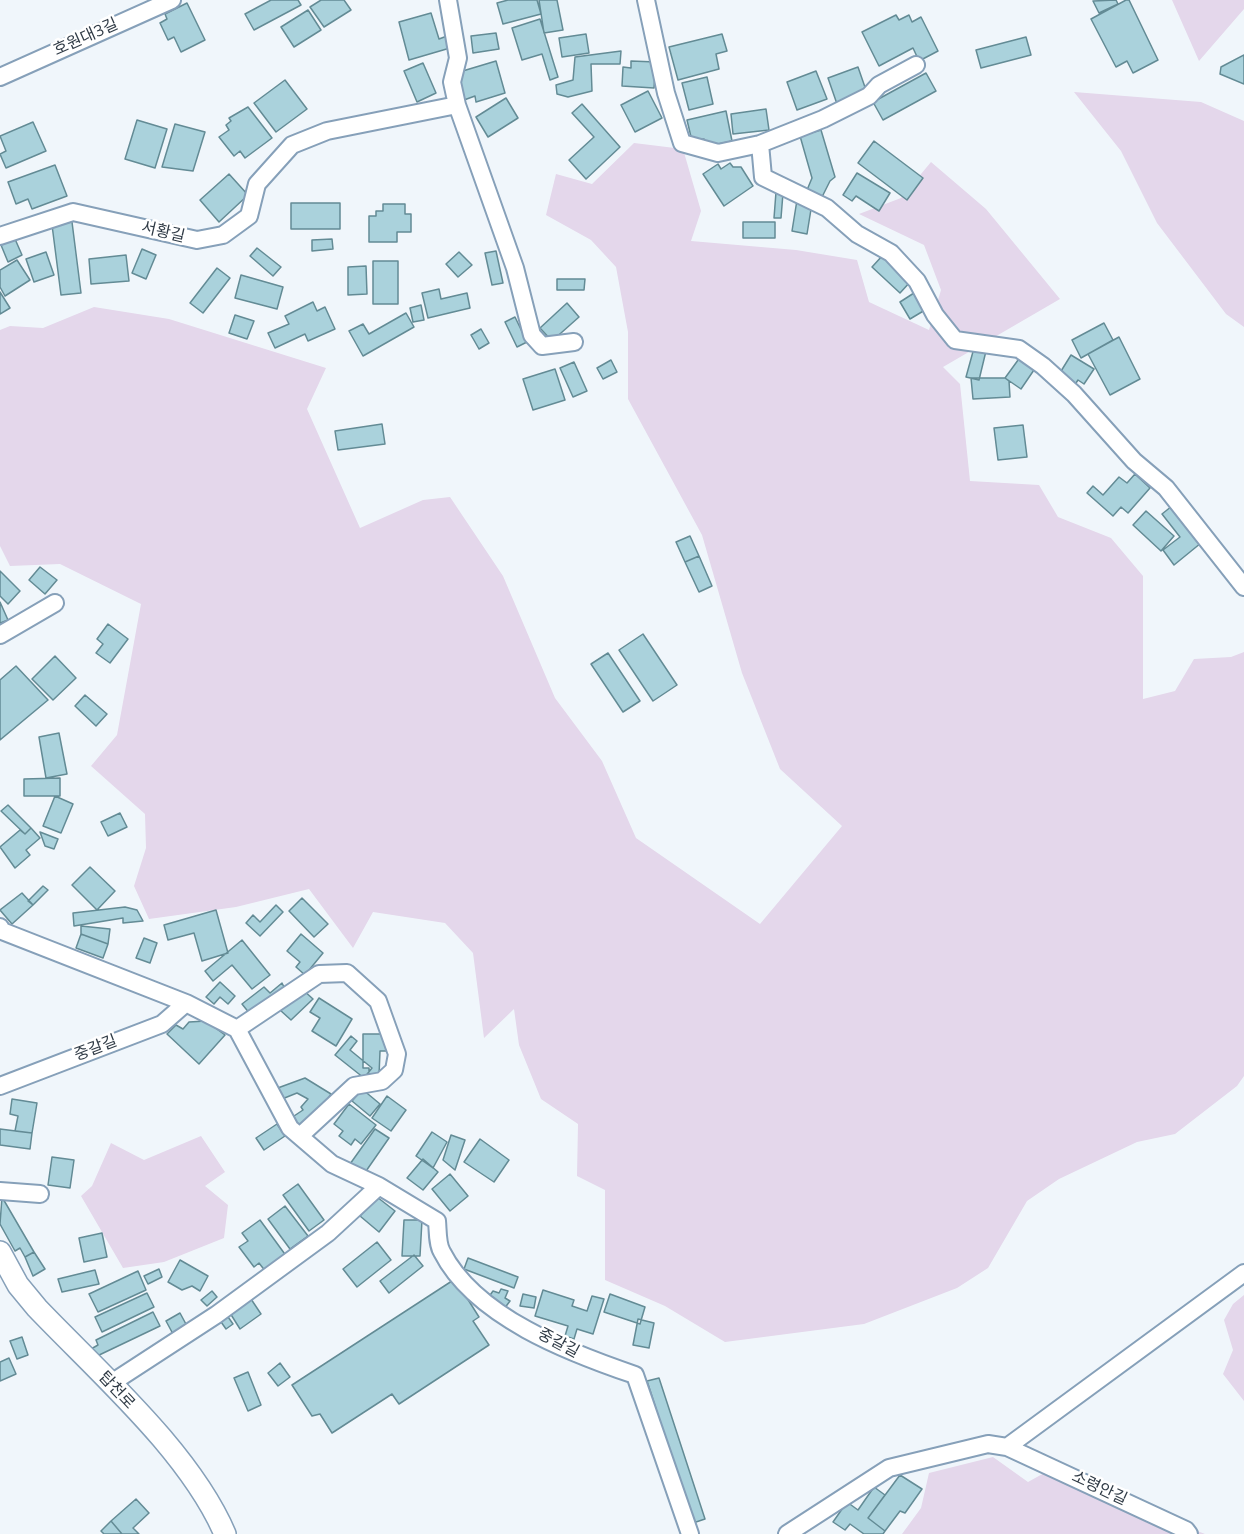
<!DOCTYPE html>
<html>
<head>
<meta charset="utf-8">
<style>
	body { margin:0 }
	canvas { display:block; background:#f0f6fb }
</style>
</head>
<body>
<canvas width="1244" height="1534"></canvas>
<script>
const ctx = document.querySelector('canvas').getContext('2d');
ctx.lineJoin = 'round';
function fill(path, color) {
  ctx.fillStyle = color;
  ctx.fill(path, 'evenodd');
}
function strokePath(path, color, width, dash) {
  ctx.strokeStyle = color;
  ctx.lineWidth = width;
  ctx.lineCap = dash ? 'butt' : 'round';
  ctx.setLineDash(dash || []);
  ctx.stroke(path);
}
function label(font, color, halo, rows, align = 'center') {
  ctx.font = font + ' "Nunito Sans","Noto Sans KR",sans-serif';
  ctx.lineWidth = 5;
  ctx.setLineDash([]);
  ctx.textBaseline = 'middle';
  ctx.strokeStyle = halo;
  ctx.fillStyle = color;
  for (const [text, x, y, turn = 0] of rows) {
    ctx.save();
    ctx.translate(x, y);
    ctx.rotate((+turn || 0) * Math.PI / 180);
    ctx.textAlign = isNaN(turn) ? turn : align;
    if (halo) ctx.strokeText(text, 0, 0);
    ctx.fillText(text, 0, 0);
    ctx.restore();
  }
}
const green = new Path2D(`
	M1172,0H1244V9L1199,61Z
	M1074,92L1201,102L1244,121V327L1226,314L1157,223L1121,151Z
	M634,143L683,149L701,211L691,241L796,250L857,260L869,302L929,330L941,290L924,245L859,214L901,198L931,162L986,209L1060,299L943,367L960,384L970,481L1039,485L1058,517L1111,538L1143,576V699L1175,691L1194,659L1231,657L1244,652V1076L1237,1086L1175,1134L1137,1142L1059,1179L1027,1201L988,1268L957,1288L864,1324L725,1342L665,1306L605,1280V1190L577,1176L578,1124L541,1099L519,1045L514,1009L484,1038L473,953L445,923L373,912L353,948L309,889L236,907L149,919L134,886L146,848L145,814L91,766L117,735L141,604L60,564L10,566L0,546V330L10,326L43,328L94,307L169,319L326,368L307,409L360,528L423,500L450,497L503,576L555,698L602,761L636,838L760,924L842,826L780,769L742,673L702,535L628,399V332L616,267L591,240L546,215L556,174L592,184Z
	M201,1136L225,1172L205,1186L228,1205L224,1238L164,1262L123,1268L81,1196L92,1186L111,1143L144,1160Z
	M1244,1295V1401L1223,1374L1233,1350L1224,1320L1233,1304Z
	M993,1457L1028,1482L1046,1472L1205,1534H902L921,1508L929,1473Z`);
const building = new Path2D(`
	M271,0H298L301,5L254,30L245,14Z
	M321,0H344L351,10L324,27L310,7Z
	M508,0H537L541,14L503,24L497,3Z
	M539,0H557L563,30L544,33Z
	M1116,0L1118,4L1099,13L1093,1Z
	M1126,0H1129L1158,60L1133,73L1127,61L1116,67L1091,19Z
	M187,3L205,40L181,52L174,37L168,40L160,23L167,19L165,14Z
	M308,10L321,30L294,47L281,27Z
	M431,13L439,39L447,36L450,48L409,60L399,22Z
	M896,15L899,20L909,15L912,22L921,17L938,51L919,61L913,48L879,66L862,32Z
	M540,19L558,77L550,80L542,54L522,60L512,28Z
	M496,33L499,49L473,53L471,36Z
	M586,34L589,53L562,57L559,38Z
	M722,34L727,51L716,54L719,69L678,80L669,47Z
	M1026,37L1031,55L981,68L976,50Z
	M621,51L620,64H591L592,91L568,97L557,94L556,85L573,80L575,57Z
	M1244,55V84L1220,74L1221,67Z
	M496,61L505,93L476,102L475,96L464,100L456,73Z
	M631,61L656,62L654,88L622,86L623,67L631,68Z
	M423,63L436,93L417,102L404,71Z
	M858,67L867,93L837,104L828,78Z
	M816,71L827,99L797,110L787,82Z
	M926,73L936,91L883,120L873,102Z
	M707,77L713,104L689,110L682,83Z
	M285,80L307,109L276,132L254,103Z
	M648,91L662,118L635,132L621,105Z
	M506,98L518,118L488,137L476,117Z
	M582,104L620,147L586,179L569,160L594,137L572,113Z
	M248,107L272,138L245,158L240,151L234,156L219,137L229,130L226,125L231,121L229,118Z
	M766,109L769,130L733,134L731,114Z
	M726,111L732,141L705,147L704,139L692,141L687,120Z
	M137,120L167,129L155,168L125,159Z
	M33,122L46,151L6,168L0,154L6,151L0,136Z
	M175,124L205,132L193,171L162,167Z
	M821,130L835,177L830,181L822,197L807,190L812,178L800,136Z
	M874,141L923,178L907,200L858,163Z
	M730,163L733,167H741L753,186L724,206L703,174L718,164L721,169Z
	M55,165L67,196L32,209L28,199L16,204L8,182Z
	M857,173L890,193L879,211L856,196L852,201L843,195Z
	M229,174L248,195L219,222L200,200Z
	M776,192L783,193L781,218H774Z
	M797,200L812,203L807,234L792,231Z
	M291,203H340V229H291Z
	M383,204H405V214H411V232H397V242H369V216H376V211H383Z
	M72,222L81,293L61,295L52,225Z
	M743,222H775V238H743Z
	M15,239L22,255L8,262L1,245Z
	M332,239L333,249L312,251V240Z
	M257,248L281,267L273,276L250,256Z
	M142,249L156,255L146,279L132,273Z
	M496,251L503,283L492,285L485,253Z
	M46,252L54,275L34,282L26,259Z
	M459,252L472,265L458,277L446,264Z
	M126,255L129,281L91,284L89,259Z
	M883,255L911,281L900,293L872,267Z
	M17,260L30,280L5,296L0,287V270Z
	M373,261H398V304H373Z
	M366,266L367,294L348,295V267Z
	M217,268L230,278L203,313L190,303Z
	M241,275L283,287L277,309L235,298Z
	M557,279H585L584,290H557Z
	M439,289L441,299L467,293L470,308L428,318L422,293Z
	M0,292L10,308L0,314Z
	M914,293L925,310L910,319L900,302Z
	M313,302L317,311L325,307L335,329L308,341L305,334L275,348L268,333L289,324L285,316Z
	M567,303L579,317L552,341L540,328Z
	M421,305L424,320L413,322L410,308Z
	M406,313L414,327L363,356L349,331L363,324L369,334Z
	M235,315L254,321L247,339L229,333Z
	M515,317L527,342L517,347L505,322Z
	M1104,323L1113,340L1081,358L1072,340Z
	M481,329L489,343L479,349L471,335Z
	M1119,337L1140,379L1110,395L1088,354Z
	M974,348L986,351L979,380L966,377Z
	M1071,355L1094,369L1084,384L1078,380L1074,386L1058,376Z
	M1021,356L1036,367L1021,389L1005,378Z
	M611,360L617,372L603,379L597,368Z
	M574,362L587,391L573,397L560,368Z
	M555,369L565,400L533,410L523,379Z
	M971,378H1005L1009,381L1010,397L973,399Z
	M382,424L385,444L338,450L335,431Z
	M1023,425L1027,457L998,460L994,428Z
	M1135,474L1150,488L1128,513L1121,507L1113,516L1087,493L1093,486L1103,495L1119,477L1127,483Z
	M1172,506L1201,543L1174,565L1163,550L1180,537L1162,514Z
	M1146,511L1174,536L1161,551L1133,525Z
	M690,536L699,556L685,562L676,542Z
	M699,556L712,586L699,592L685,562Z
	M40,567L57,580L45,594L29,580Z
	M0,571L20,591L8,604L0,596Z
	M0,602L8,620L0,623Z
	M108,624L128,639L110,663L96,653L103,644L97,639Z
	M643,634L677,685L653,701L619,650Z
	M608,653L640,701L623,712L591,664Z
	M55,656L76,678L53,700L32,679Z
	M16,666L48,700L0,740V680Z
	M85,695L107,714L96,726L75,706Z
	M59,733L67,774L46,778L39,737Z
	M60,778V796H24V779Z
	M55,796L73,804L61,833L43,826Z
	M8,805L31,828L25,834L1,811Z
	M120,813L127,827L108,836L101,822Z
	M31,828L40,838L26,850L30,855L15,868L0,847L20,830L25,834Z
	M40,832L58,839L54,849L45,846Z
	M90,867L115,891L97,910L72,885Z
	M43,886L48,890L33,905L28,901Z
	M22,893L33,905L12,924L0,910Z
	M302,898L328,924L314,937L289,911Z
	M276,905L283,912L260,936L246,923L253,915L260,922Z
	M125,907L137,910L143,921L123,923V918L74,926L73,913Z
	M216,910L228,953L202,961L194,933L168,940L164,925Z
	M81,926L110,929L108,944L81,934Z
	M81,934L108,944L103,958L76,948Z
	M301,934L323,953L305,975L296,967L300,962L287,951Z
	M144,938L157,943L150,963L136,958Z
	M242,940L270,975L252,989L232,965L213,981L205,971Z
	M220,982L235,996L228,1004L220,997L214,1004L206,997Z
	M282,983L284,987L250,1014L242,1004L264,987L270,993Z
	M302,989L313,999L291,1020L280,1010Z
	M319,998L352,1019L336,1046L312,1031L320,1018L310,1012Z
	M206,1021L225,1035L199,1064L167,1034L176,1025L183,1029L189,1022Z
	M363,1034H388V1051H380L379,1076H369V1068H363Z
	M351,1036L357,1041L350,1050L372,1068L364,1078L335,1055Z
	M305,1078L331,1094L317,1116L299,1127L291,1118L303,1110L301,1107L308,1099L297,1093L282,1099L275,1089Z
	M362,1089L380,1104L370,1116L352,1101Z
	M387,1096L406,1110L391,1131L372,1118Z
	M12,1099L37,1103L32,1133L15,1131L18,1116L10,1114Z
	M349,1104L376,1125L361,1144L355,1139L351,1145L339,1136L343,1131L334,1124Z
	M277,1124L285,1136L264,1150L256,1138Z
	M0,1129L32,1133L30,1149L0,1145Z
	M375,1129L389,1138L364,1174L350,1164Z
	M432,1132L447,1142L433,1168L416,1156Z
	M451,1135L465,1140L455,1170L443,1160Z
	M480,1139L509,1160L494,1182L464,1162Z
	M52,1157L74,1160L70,1188L48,1185Z
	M423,1159L438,1172L423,1190L407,1178Z
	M450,1174L468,1196L450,1211L432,1189Z
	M298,1184L324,1220L309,1231L283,1195Z
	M2,1197L34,1252L25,1257L20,1248L15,1251L0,1224Z
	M377,1197L395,1211L379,1232L360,1216Z
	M285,1206L308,1236L290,1249L268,1219Z
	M260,1220L287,1257L266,1272L259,1263L254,1267L239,1247L248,1241L242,1233Z
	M404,1220H422L420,1256H402Z
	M102,1233L107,1257L84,1262L79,1238Z
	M377,1242L391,1260L357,1287L343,1269Z
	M34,1252L45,1269L33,1276L25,1257Z
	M414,1255L423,1266L389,1293L380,1281Z
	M468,1258L518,1277L514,1288L464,1269Z
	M180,1260L208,1276L200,1291L192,1286L182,1290L168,1282Z
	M159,1269L162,1277L148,1284L144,1276Z
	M95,1270L99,1284L62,1292L58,1279Z
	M138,1271L146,1290L98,1312L89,1294Z
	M455,1279L479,1317L473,1321L489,1345L399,1404L392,1394L332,1433L320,1414L312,1416L292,1385Z
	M501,1289L508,1291L505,1298L510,1301L504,1309L488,1298L493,1291L499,1293Z
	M543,1290L574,1300L572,1306L587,1311L592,1296L604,1299L593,1334L577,1329L574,1339L565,1336L568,1326L535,1316Z
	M212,1291L217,1297L207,1306L201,1300Z
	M147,1293L154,1307L102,1332L95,1317Z
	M523,1294L536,1297L534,1308L520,1306Z
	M610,1294L645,1307L640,1324L604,1312Z
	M251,1299L261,1314L240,1329L230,1313Z
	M153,1312L160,1326L95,1357L91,1349L98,1345L96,1340Z
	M180,1313L187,1326L173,1334L166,1321Z
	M226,1314L233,1324L226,1329L219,1319Z
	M638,1319L654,1323L649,1348L633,1345Z
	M22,1337L28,1355L17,1359L10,1341Z
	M9,1358L16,1374L0,1381V1362Z
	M280,1363L290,1377L278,1386L268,1373Z
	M248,1372L261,1405L248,1411L234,1378Z
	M659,1378L705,1519L693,1523L647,1381Z
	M900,1475L922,1489L905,1513L900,1511L885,1531L868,1518Z
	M874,1487L885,1495L868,1518L885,1531L883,1534H864L850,1524L845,1530L833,1522L847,1502L858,1510Z
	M136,1499L149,1513L133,1528L139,1534H122L111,1521Z
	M111,1521L122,1534H104L101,1531Z`);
const minor = new Path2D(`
	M448,0L458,58L452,82L457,105L515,268L532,335L542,346L574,342
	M646,0L666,93L682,143L718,153L760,144L823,119L869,96L879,85L916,65
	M0,77L172,0
	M760,144L763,177L827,208L857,234L891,253L917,281L935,315L955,340L1019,349L1043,366L1074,394L1134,461L1166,488L1244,587
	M0,236L73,212L197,240L223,235L249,216L257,184L292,145L327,131L457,105
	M0,635L55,603
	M0,927L2,931L186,1003L237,1029L290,1128L332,1164L379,1186L437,1221C438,1230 437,1244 442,1252C475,1317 570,1353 635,1375L690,1534
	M237,1029L319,974L347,973L378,1001L397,1054L394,1070L382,1081L354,1086L300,1136
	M0,1086L162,1024L186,1003
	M0,1191L40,1194
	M110,1384L216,1315L328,1233L379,1186
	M1007,1447L1186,1530L1189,1534
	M787,1534L889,1468L988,1444L1007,1447L1244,1273`);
const major = new Path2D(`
	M0,1252L18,1285L37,1308C99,1373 190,1452 225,1534`);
const streetNames = [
	["호원대3길",86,38,-24],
	["서황길",163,233,13],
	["중갈길",96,1049,-21],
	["중갈길",558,1344,28],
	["탑천로",116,1391,47],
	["소령안길",1099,1489,25]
];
fill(green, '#e4d7eb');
fill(building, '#aad2dc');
strokePath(building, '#638b95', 1.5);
strokePath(minor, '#86a0b9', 20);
strokePath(major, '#86a0b9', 24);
strokePath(minor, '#fff', 16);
strokePath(major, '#fff', 21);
label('16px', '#303b46', '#fff', streetNames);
</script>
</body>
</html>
